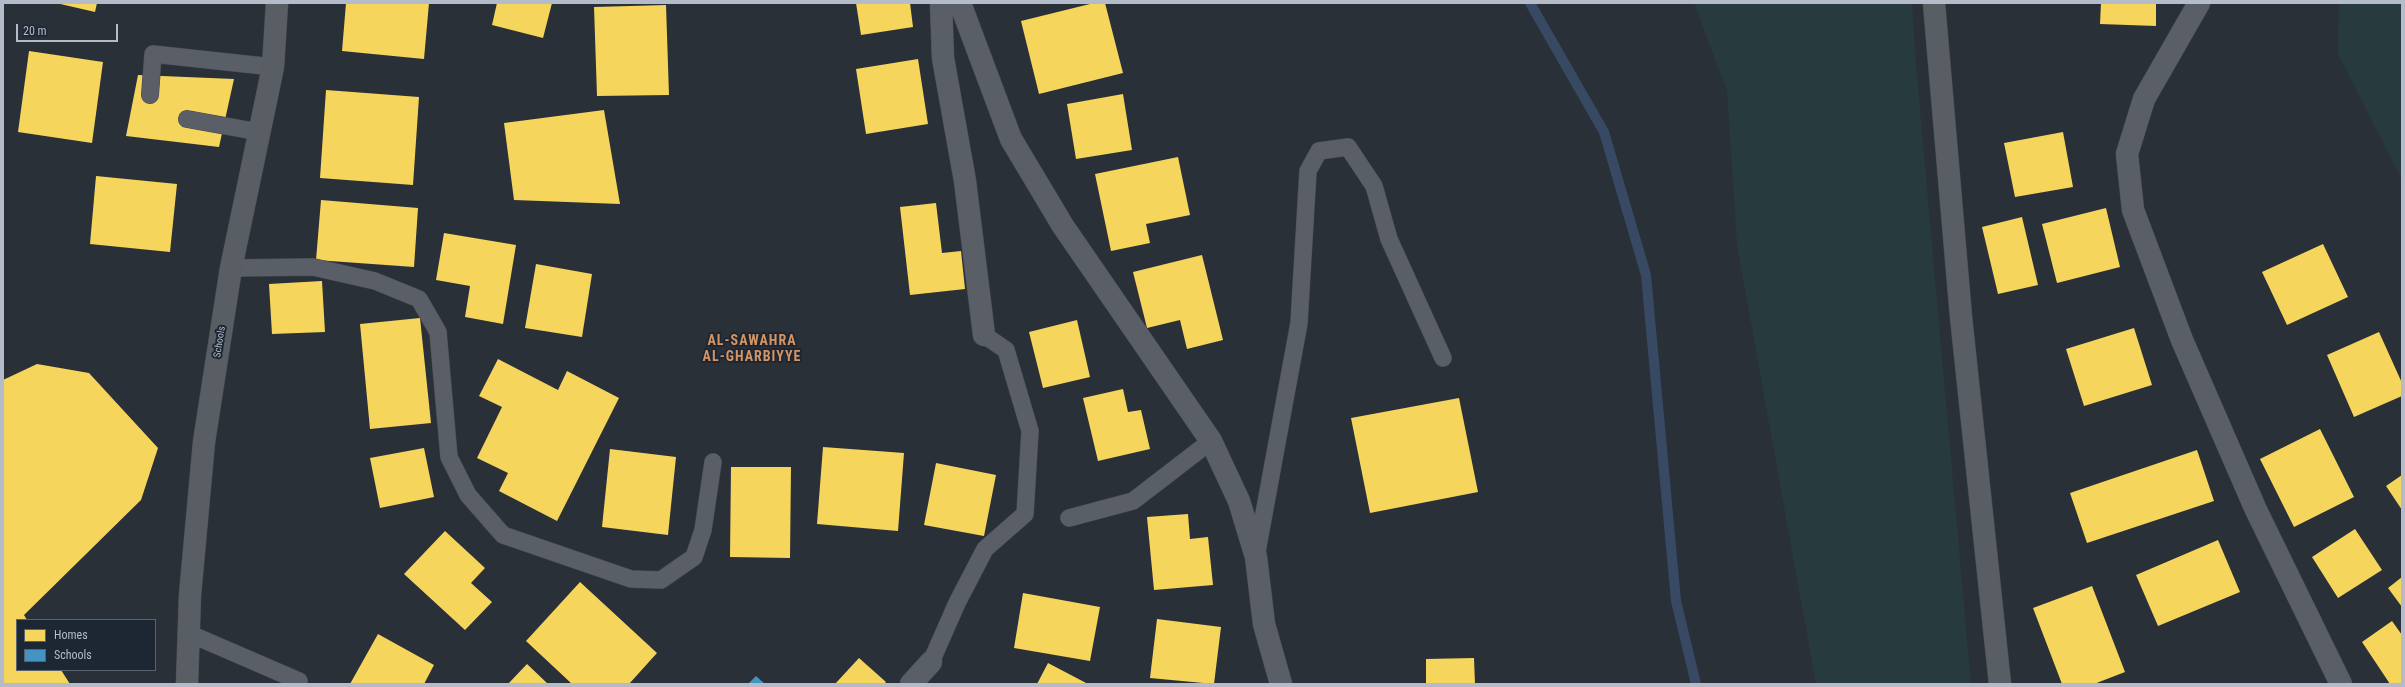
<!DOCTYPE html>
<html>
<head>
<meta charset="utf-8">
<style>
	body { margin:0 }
	#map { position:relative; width:2405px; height:687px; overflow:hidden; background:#2a3038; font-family:"Roboto Condensed",sans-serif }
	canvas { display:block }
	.frame { position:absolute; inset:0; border:4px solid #b4bcc9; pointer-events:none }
	.legend { position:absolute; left:16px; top:619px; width:140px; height:52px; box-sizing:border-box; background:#1d2633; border:1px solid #59626f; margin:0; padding:5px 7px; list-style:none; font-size:12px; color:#b4bcc9 }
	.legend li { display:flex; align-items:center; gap:8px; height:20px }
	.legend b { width:20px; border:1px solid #59626f }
	.scale { position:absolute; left:16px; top:24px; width:102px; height:18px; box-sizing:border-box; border:2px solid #b4bcc9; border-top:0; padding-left:5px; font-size:12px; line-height:14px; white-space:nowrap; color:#b4bcc9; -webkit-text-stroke:3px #1d2633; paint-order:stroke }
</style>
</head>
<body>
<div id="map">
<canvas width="2405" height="687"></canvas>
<div class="frame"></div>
<ul class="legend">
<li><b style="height:11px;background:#f6d55c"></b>Homes</li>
<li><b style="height:11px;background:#4393c3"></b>Schools</li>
</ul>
<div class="scale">20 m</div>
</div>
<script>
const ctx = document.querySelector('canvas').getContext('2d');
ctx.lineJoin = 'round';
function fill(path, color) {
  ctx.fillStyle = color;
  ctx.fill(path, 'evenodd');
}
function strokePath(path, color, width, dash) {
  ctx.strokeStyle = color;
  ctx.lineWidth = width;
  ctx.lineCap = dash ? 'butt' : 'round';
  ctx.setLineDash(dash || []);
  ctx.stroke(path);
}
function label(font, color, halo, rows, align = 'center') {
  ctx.font = font + ' "Roboto Condensed",sans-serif';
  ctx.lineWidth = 4;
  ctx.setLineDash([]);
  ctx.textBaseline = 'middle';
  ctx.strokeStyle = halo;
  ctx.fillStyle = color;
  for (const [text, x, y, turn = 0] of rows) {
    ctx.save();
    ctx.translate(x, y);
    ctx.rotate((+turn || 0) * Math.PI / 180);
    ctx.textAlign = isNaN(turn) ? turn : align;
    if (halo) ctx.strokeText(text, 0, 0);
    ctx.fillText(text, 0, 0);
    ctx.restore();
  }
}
const green = new Path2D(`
	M1694,3H1912L1916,65L1971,684H1816L1737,245L1727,91Z
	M2339,3H2402V180L2338,54Z`);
const homes = new Path2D(`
	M56,3H97L95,12Z
	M346,3H429L424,59L342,51Z
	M497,3H552L543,38L492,25Z
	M856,3H910L913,27L861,35Z
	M1094,3H1105L1123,73L1039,94L1021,21Z
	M2101,3H2156V26L2100,24Z
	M666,5L669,95L597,96L594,7Z
	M29,51L103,62L92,143L18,132Z
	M918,59L928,124L866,134L856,69Z
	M138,75L234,79L219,147L126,136Z
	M326,90L419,97L413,185L320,178Z
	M1123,94L1132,150L1076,159L1067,104Z
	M604,110L620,204L514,200L504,123Z
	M2063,132L2073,187L2015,197L2004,143Z
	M1178,157L1190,215L1146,224L1150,243L1111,251L1095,174Z
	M96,176L177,184L170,252L90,244Z
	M321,200L418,208L414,267L316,260Z
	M936,203L942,253L961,251L965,289L910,295L900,207Z
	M2106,208L2120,267L2057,283L2042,224Z
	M2022,217L2038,285L1998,294L1982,227Z
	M444,233L516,245L503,324L465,317L470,286L436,280Z
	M2323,244L2348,297L2287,325L2262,272Z
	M1202,255L1223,340L1187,349L1180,320L1147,328L1133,272Z
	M536,264L592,274L582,337L525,328Z
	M322,281L325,332L272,334L269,284Z
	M420,318L431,423L370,429L360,324Z
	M1077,320L1090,377L1043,388L1029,332Z
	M2134,328L2152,385L2084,406L2066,349Z
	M2379,332L2402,383V396L2354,417L2327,355Z
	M498,359L558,390L567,371L619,398L557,521L499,491L508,473L477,458L502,407L479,396Z
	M37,364L89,373L158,448L141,500L24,615L27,620H17V670H61L70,684H3V380Z
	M1123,389L1128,412L1141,410L1150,449L1098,461L1083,398Z
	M1459,398L1478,492L1370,513L1351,418Z
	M2320,429L2354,497L2294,527L2260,459Z
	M823,447L904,453L898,531L817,524Z
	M424,448L434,497L380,508L370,458Z
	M610,449L676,457L668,535L602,527Z
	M2197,450L2214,501L2087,543L2070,493Z
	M936,463L996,475L984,536L924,525Z
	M731,467H791L790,558L730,557Z
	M2402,475V510L2386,486Z
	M1188,514L1190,539L1208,537L1213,585L1154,590L1147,517Z
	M2355,529L2382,570L2338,598L2312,557Z
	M445,531L485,568L471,583L492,602L465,630L404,574Z
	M2218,540L2240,592L2158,626L2136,575Z
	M2402,577V607L2388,588Z
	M580,582L657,653L629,684H572L526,641Z
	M2092,586L2125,672L2094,684H2062L2033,608Z
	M1023,593L1100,607L1090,661L1014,648Z
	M1157,619L1221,627L1214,684L1150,678Z
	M2392,621L2402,635V684H2390L2362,642Z
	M378,634L434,665L424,684H350Z
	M859,658L886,682L884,684H835Z
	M1474,658L1475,684H1426V659Z
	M1048,663L1088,684H1037Z
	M527,664L548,684H508Z`);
const schools = new Path2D(`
	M756,676L765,684H748Z`);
const stream = new Path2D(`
	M1530,3L1604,132L1646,275L1676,601L1696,684`);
const lane = new Path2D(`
	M150,95L153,54L273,67
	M187,119L259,132
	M231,268L313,267L375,281L419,299L438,332L449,457L468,495L503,535L631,579L661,580L694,557L703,530L713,462
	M1069,518L1133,501L1211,441
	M1256,557L1299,323L1308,171L1319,151L1348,147L1374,186L1389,239L1443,358
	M188,633L299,681
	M931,662L957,603L985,549L1025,514L1030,431L1006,350L984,335`);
const street = new Path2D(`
	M941,3L943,58L965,181L984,335
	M960,3L1011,139L1063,226L1211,441L1239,501L1256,557L1264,624L1281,684
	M2199,3L2144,99L2127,154L2133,210L2182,340L2256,510L2341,684
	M911,684L931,662`);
const secondary = new Path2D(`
	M1934,3L1961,317L2000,684
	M187,684L190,595L204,442L231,268L273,67L277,3`);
const streetNames = [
	["Schools",220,342,-81]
];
const districtNames = [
	["AL-SAWAHRA",752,341],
	["AL-GHARBIYYE",752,357]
];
fill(green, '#273a3e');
fill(homes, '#f6d55c');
fill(schools, '#4393c3');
strokePath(stream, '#384963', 10);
strokePath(lane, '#484c53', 18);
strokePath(street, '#484c53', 23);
strokePath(secondary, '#484c53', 23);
strokePath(lane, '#5a5e66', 17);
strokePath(street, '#5a5e66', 22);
strokePath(secondary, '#595d64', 22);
label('10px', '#b4bcc9', '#1d2633', streetNames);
ctx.letterSpacing = '1px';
label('bold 14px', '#d59563', '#1d2633', districtNames);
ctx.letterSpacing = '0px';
</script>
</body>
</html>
